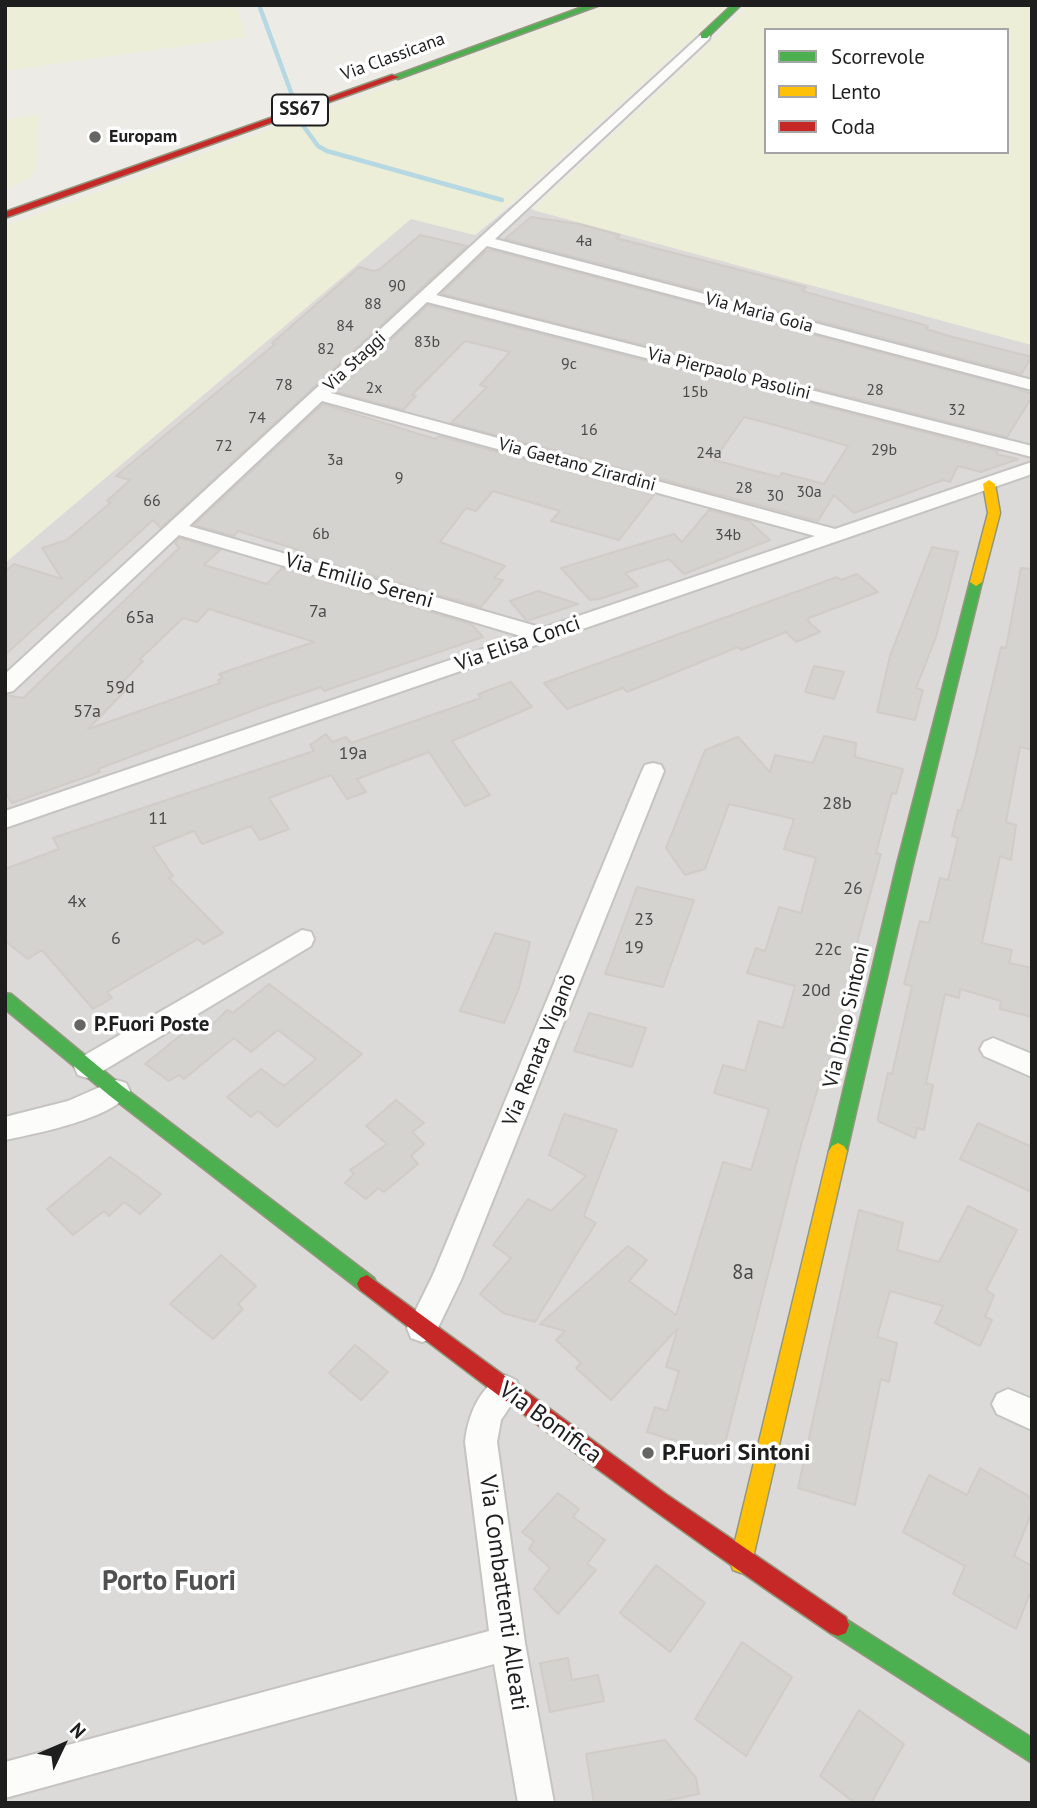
<!DOCTYPE html>
<html>
<head>
<meta charset="utf-8">
<style>
	body { margin:0 }
	#map { position:relative; width:1037px; height:1808px; overflow:hidden; background:#edebe6; font-family:"PT Sans",sans-serif }
	canvas { display:block }
	.frame { position:absolute; inset:0; border:7px solid #1e1e1e; pointer-events:none }
	.legend { position:absolute; left:764px; top:28px; width:245px; height:126px; box-sizing:border-box; background:#fff; border:2px solid #a5a5a5; margin:0; padding:9px 12px; list-style:none; font-size:21px; color:#1e1e1e }
	.legend li { display:flex; align-items:center; gap:14px; height:35px }
	.legend b { width:35px; border:2px solid #a5a5a5 }
	.north { position:absolute; left:28px; top:1710px; width:70px; height:70px; -webkit-text-stroke:5px #fff; paint-order:stroke; rotate:46deg; font-size:19px; font-weight:700; line-height:28px; text-align:center; color:#1e1e1e }
	.north::after { content:''; display:block; margin:auto; width:24px; height:32px; background:#1e1e1e; clip-path:polygon(50% 0,100% 100%,50% 72%,0 100%) }
</style>
</head>
<body>
<div id="map">
<canvas width="1037" height="1808"></canvas>
<div class="frame"></div>
<ul class="legend">
<li><b style="height:9px;background:#4caf50"></b>Scorrevole</li>
<li><b style="height:9px;background:#ffc107"></b>Lento</li>
<li><b style="height:9px;background:#c62828"></b>Coda</li>
</ul>
<div class="north">N</div>
</div>
<script>
const ctx = document.querySelector('canvas').getContext('2d');
ctx.lineJoin = 'round';
function fill(path, color) {
  ctx.fillStyle = color;
  ctx.fill(path, 'evenodd');
}
function strokePath(path, color, width, dash) {
  ctx.strokeStyle = color;
  ctx.lineWidth = width;
  ctx.lineCap = dash ? 'butt' : 'round';
  ctx.setLineDash(dash || []);
  ctx.stroke(path);
}
function label(font, color, halo, rows, align = 'center') {
  ctx.font = font + ' "PT Sans",sans-serif';
  ctx.lineWidth = 7;
  ctx.setLineDash([]);
  ctx.textBaseline = 'middle';
  ctx.strokeStyle = halo;
  ctx.fillStyle = color;
  for (const [text, x, y, turn = 0] of rows) {
    ctx.save();
    ctx.translate(x, y);
    ctx.rotate((+turn || 0) * Math.PI / 180);
    ctx.textAlign = isNaN(turn) ? turn : align;
    if (halo) ctx.strokeText(text, 0, 0);
    ctx.fillText(text, 0, 0);
    ctx.restore();
  }
}
const residential = new Path2D(`
	M513,204L1032,345V1803H5V563L411,218L475,235Z`);
const farmland = new Path2D(`
	M5,5H236L246,37L5,71Z
	M610,5H729L475,235L411,219L5,563V226Z
	M750,5H1032V345L533,210ZM766,30H1007V152H766Z
	M39,115L36,168L31,178L5,190V120Z`);
const stream = new Path2D(`
	M259,5L292,95
	M302,124L318,146L327,151L502,200`);
const building = new Path2D(`
	M531,217L579,224L620,235L616,238L806,287L802,291L928,326L926,329L953,337L1032,357L1021,374L505,239Z
	M420,235L467,246L161,528L153,520L5,655V571L14,564L62,579L42,548L67,540L111,502L107,501L130,480L116,476L275,344L272,343L359,267L374,271L380,269Z
	M492,250L1012,387L1032,394V397L1007,437L441,294L486,251Z
	M428,305L998,451L996,454L1018,459L981,472L958,466L950,482L943,480L854,513L834,495L818,521L451,423L487,387L480,385L510,352L465,341L412,395L416,396L403,410L336,392ZM744,417L775,425L848,446L824,484L782,473L779,477L714,460Z
	M323,404L435,439L439,436L654,495L619,540L551,521L560,511L493,491L476,511L466,508L440,542L505,566L494,578L503,580L481,607L296,554L299,550L238,531L234,536L194,525Z
	M709,510L749,521L770,540L684,574L669,559L625,573L638,586L600,599L590,600L561,568L674,534L682,542Z
	M180,538L220,550L204,565L267,584L282,568L471,624L483,637L324,691L321,687L262,707L98,769L100,772L12,803L5,792V695L23,698L179,548L175,543ZM209,609L314,642L219,674L223,678L218,680L220,683L88,729L126,690L118,687L143,661L139,660L183,618L197,622Z
	M932,547L958,552L936,637L916,688L923,690L915,720L877,712L890,656Z
	M1021,568L1032,569V750L1020,747L1006,822L1016,825L1011,860L1000,856L982,943L1012,950L1009,963L1032,968V1017L1000,1009L1001,1001L960,989L959,998L945,994L926,1083L933,1085L924,1130L917,1128L915,1138L878,1121V1117L888,1073L892,1074L912,986L904,984L920,921L929,923L940,878L948,880L958,838L952,836L958,810L961,811L975,758L1001,647L1006,648Z
	M857,574L878,592L809,618L808,621L820,632L796,642L786,632L741,650L738,647L627,692L623,688L567,709L544,683L837,577L841,580Z
	M538,591L578,604L527,621L510,601Z
	M814,666L844,672L834,699L805,692Z
	M511,682L532,707L452,741L490,795L465,806L429,752L357,779L366,792L347,799L331,775L269,798L289,829L260,840L251,826L202,844L194,831L153,847L173,876L169,878L223,933L203,944L198,939L107,992L112,998L93,1009L42,950L28,959L5,941V869L59,849L53,838L314,751L310,745L326,734L332,742L346,737L351,743L481,698L478,694Z
	M824,736L856,743L855,757L903,769L896,794L892,793L876,853L881,854L848,976H851L825,1075L822,1074L801,1145L722,1455L647,1432L655,1407L667,1411L679,1371L666,1367L678,1328L611,1400L576,1368L581,1363L556,1340L565,1331L540,1324L628,1246L647,1260L629,1281L676,1315L723,1162L751,1170L769,1109L714,1093L723,1065L745,1071L759,1021L783,1028L795,986L747,973L756,948L765,951L779,907L801,913L816,858L784,849L794,819L729,804L705,869L685,875L666,848L705,750L738,737L770,772L775,755L813,763Z
	M637,887L694,900L663,987L605,974Z
	M495,933L530,942L519,988L504,1023L460,1011Z
	M269,984L362,1054L277,1127L258,1111L251,1117L227,1097L261,1069L284,1086L316,1059L278,1030L251,1052L234,1038L184,1079L179,1075L169,1081L145,1064L202,1018L213,1024L227,1010L233,1013Z
	M589,1013L646,1028L632,1067L574,1051Z
	M396,1100L424,1123L412,1132L424,1144L411,1156L418,1164L384,1192L378,1188L366,1199L345,1183L354,1174L350,1170L387,1144L366,1126Z
	M564,1114L617,1130L584,1216L596,1223L535,1322L503,1313L480,1294L511,1258L493,1245L528,1199L551,1211L586,1176L549,1155Z
	M978,1123L1032,1147V1192L960,1159Z
	M110,1157L161,1194L140,1214L124,1202L109,1216L104,1211L73,1235L47,1209Z
	M968,1206L1017,1230L986,1290L994,1295L985,1317L992,1320L980,1346L935,1323L943,1306L890,1291L877,1337L897,1343L889,1382L881,1379L855,1505L798,1488L859,1210L903,1223L897,1250L939,1262Z
	M221,1255L256,1286L238,1304L243,1309L213,1339L170,1304Z
	M355,1345L388,1372L361,1400L329,1373Z
	M980,1468L1032,1498V1512L1014,1556L1032,1566V1588L1016,1629L953,1594L965,1566L903,1532L929,1475L967,1495Z
	M558,1493L579,1509L573,1517L605,1540L587,1564L596,1570L558,1614L534,1589L550,1568L529,1549L534,1541L522,1532Z
	M656,1565L705,1603L670,1652L620,1613Z
	M742,1642L792,1677L746,1756L695,1719Z
	M568,1658L572,1680L598,1675L604,1701L550,1712L540,1663Z
	M859,1710L904,1744L871,1803H855L820,1776Z
	M665,1740L696,1778L699,1794L655,1803H594L586,1754Z`);
const street = new Path2D(`
	M704,32L710,36L709,39L495,239L1032,380V390L487,246L436,295L1032,446V457L427,302L331,393L835,529L1032,462V474L5,828V811L521,636L179,535L13,691L5,693V674ZM322,401L815,536L543,628L189,526Z
	M653,763L661,765L664,771L461,1280L433,1338L422,1342L411,1338L407,1328L433,1275L642,771L645,765Z
	M302,930L311,932L314,939L311,946L96,1075L87,1078L78,1075L74,1067L78,1059Z
	M993,1038L1032,1054V1077L984,1056L980,1049L984,1042Z
	M116,1080L126,1083L130,1091C116,1118 35,1134 5,1140V1117L68,1101Z
	M505,1375L516,1380L521,1390L501,1420L497,1442L525,1643L554,1803H518L494,1664L5,1798V1762L489,1631L465,1442C468,1416 479,1386 505,1375Z
	M1008,1389L1032,1399V1430L997,1414L992,1404L997,1394Z`);
const fast = new Path2D(`
	M588,5H600L398,79L391,77Z
	M732,5H741L707,38H701V34Z
	M976,578L982,582L913,864L847,1151L844,1156L838,1159L832,1156L829,1151L897,864L970,582Z
	M5,993L11,994L122,1086L374,1278L377,1284L374,1290L367,1293L360,1290L110,1096L5,1009Z
	M838,1614L1032,1738V1763L830,1633L827,1625L830,1617Z`);
const slow = new Path2D(`
	M989,480L995,484L1000,513L982,582L976,586L970,582L988,513L983,484Z
	M838,1143L844,1146L847,1151L752,1562L749,1570L741,1573L733,1570L730,1562L829,1151L832,1146Z`);
const jam = new Path2D(`
	M392,75L399,77L5,218V212Z
	M367,1275L666,1494L846,1617L849,1625L846,1633L838,1636L830,1633C669,1525 514,1408 360,1290L357,1284L360,1278Z`);
const markers = [
	[95,137,7,"#666664"],
	[80,1025,7,"#666664"],
	[648,1453,7,"#666664"]
];
const farNumbernames = [
	["4a",584,241],
	["90",397,286],
	["88",373,304],
	["84",345,326],
	["83b",427,342],
	["82",326,349],
	["9c",569,364],
	["78",284,385],
	["2x",374,388],
	["28",875,390],
	["15b",695,392],
	["32",957,410],
	["74",257,418],
	["16",589,430],
	["72",224,446],
	["29b",884,450],
	["24a",709,453],
	["3a",335,460],
	["9",399,478],
	["28",744,488],
	["30a",809,492],
	["30",775,496],
	["66",152,501],
	["6b",321,534],
	["34b",728,535]
];
const farStreetnames = [
	["Via Classicana",393,57,-20],
	["Via Maria Goia",759,313,15],
	["Via Staggi",355,362,-43],
	["Via Pierpaolo Pasolini",729,374,14],
	["Via Gaetano Zirardini",577,465,15]
];
const farPoinames = [
	["Europam",109,137]
];
const numberNames = [
	["7a",318,612],
	["65a",140,618],
	["59d",120,688],
	["57a",87,712],
	["19a",353,754],
	["28b",837,804],
	["11",158,819],
	["26",853,889],
	["4x",77,902],
	["23",644,920],
	["6",116,939],
	["19",634,948],
	["22c",828,950],
	["20d",816,991]
];
const shields = [
	[300,110,56]
];
const shieldNames = [
	["SS67",300,110]
];
const streetNames = [
	["Via Emilio Sereni",359,581,16],
	["Via Elisa Conci",518,644,-19],
	["Via Dino Sintoni",847,1017,-77],
	["Via Renata Viganò",540,1050,-68]
];
const poiNames = [
	["P.Fuori Poste",94,1025]
];
const nearNumbernames = [
	["8a",743,1273]
];
const nearStreetnames = [
	["Via Bonifica",550,1423,36],
	["Via Combattenti Alleati",503,1593,82]
];
const nearPoinames = [
	["P.Fuori Sintoni",662,1453]
];
const nearQuarternames = [
	["Porto Fuori",169,1582]
];
fill(residential, '#dcdad8');
fill(farmland, '#eceed8');
strokePath(stream, '#b6d8e3', 4.5);
fill(building, '#d5d3cf');
strokePath(building, '#d0ccc7', 2);
strokePath(street, '#c5c4c2', 4);
strokePath(fast, '#94977e', 3);
strokePath(slow, '#94977e', 3);
strokePath(jam, '#94977e', 3);
fill(street, '#fcfcfb');
fill(fast, '#4caf50');
fill(slow, '#ffc107');
fill(jam, '#c62828');
for (const [x, y, r, color] of markers) {
  const dot = new Path2D();
  dot.arc(x, y, r, 0, 2 * Math.PI);
  ctx.fillStyle = color;
  ctx.fill(dot);
  strokePath(dot, '#fff', 2.5);
}
label('16px', '#4c4b4a', null, farNumbernames);
label('18px', '#1e1e1e', '#fff', farStreetnames);
label('bold 18px', '#1e1e1e', '#fff', farPoinames, 'left');
label('18px', '#4c4b4a', null, numberNames);
for (const [x, y, w] of shields) {
  const box = new Path2D();
  box.roundRect(x - w / 2, y - 15.5, w, 31, 5);
  ctx.fillStyle = '#fff';
  ctx.fill(box);
  strokePath(box, '#1e1e1e', 2);
}
label('bold 19px', '#1e1e1e', null, shieldNames);
label('21px', '#1e1e1e', '#fff', streetNames);
label('bold 21px', '#1e1e1e', '#fff', poiNames, 'left');
label('21px', '#4c4b4a', null, nearNumbernames);
label('24px', '#1e1e1e', '#fff', nearStreetnames);
label('bold 24px', '#1e1e1e', '#fff', nearPoinames, 'left');
label('bold 28px', '#515151', '#fff', nearQuarternames);
</script>
</body>
</html>
